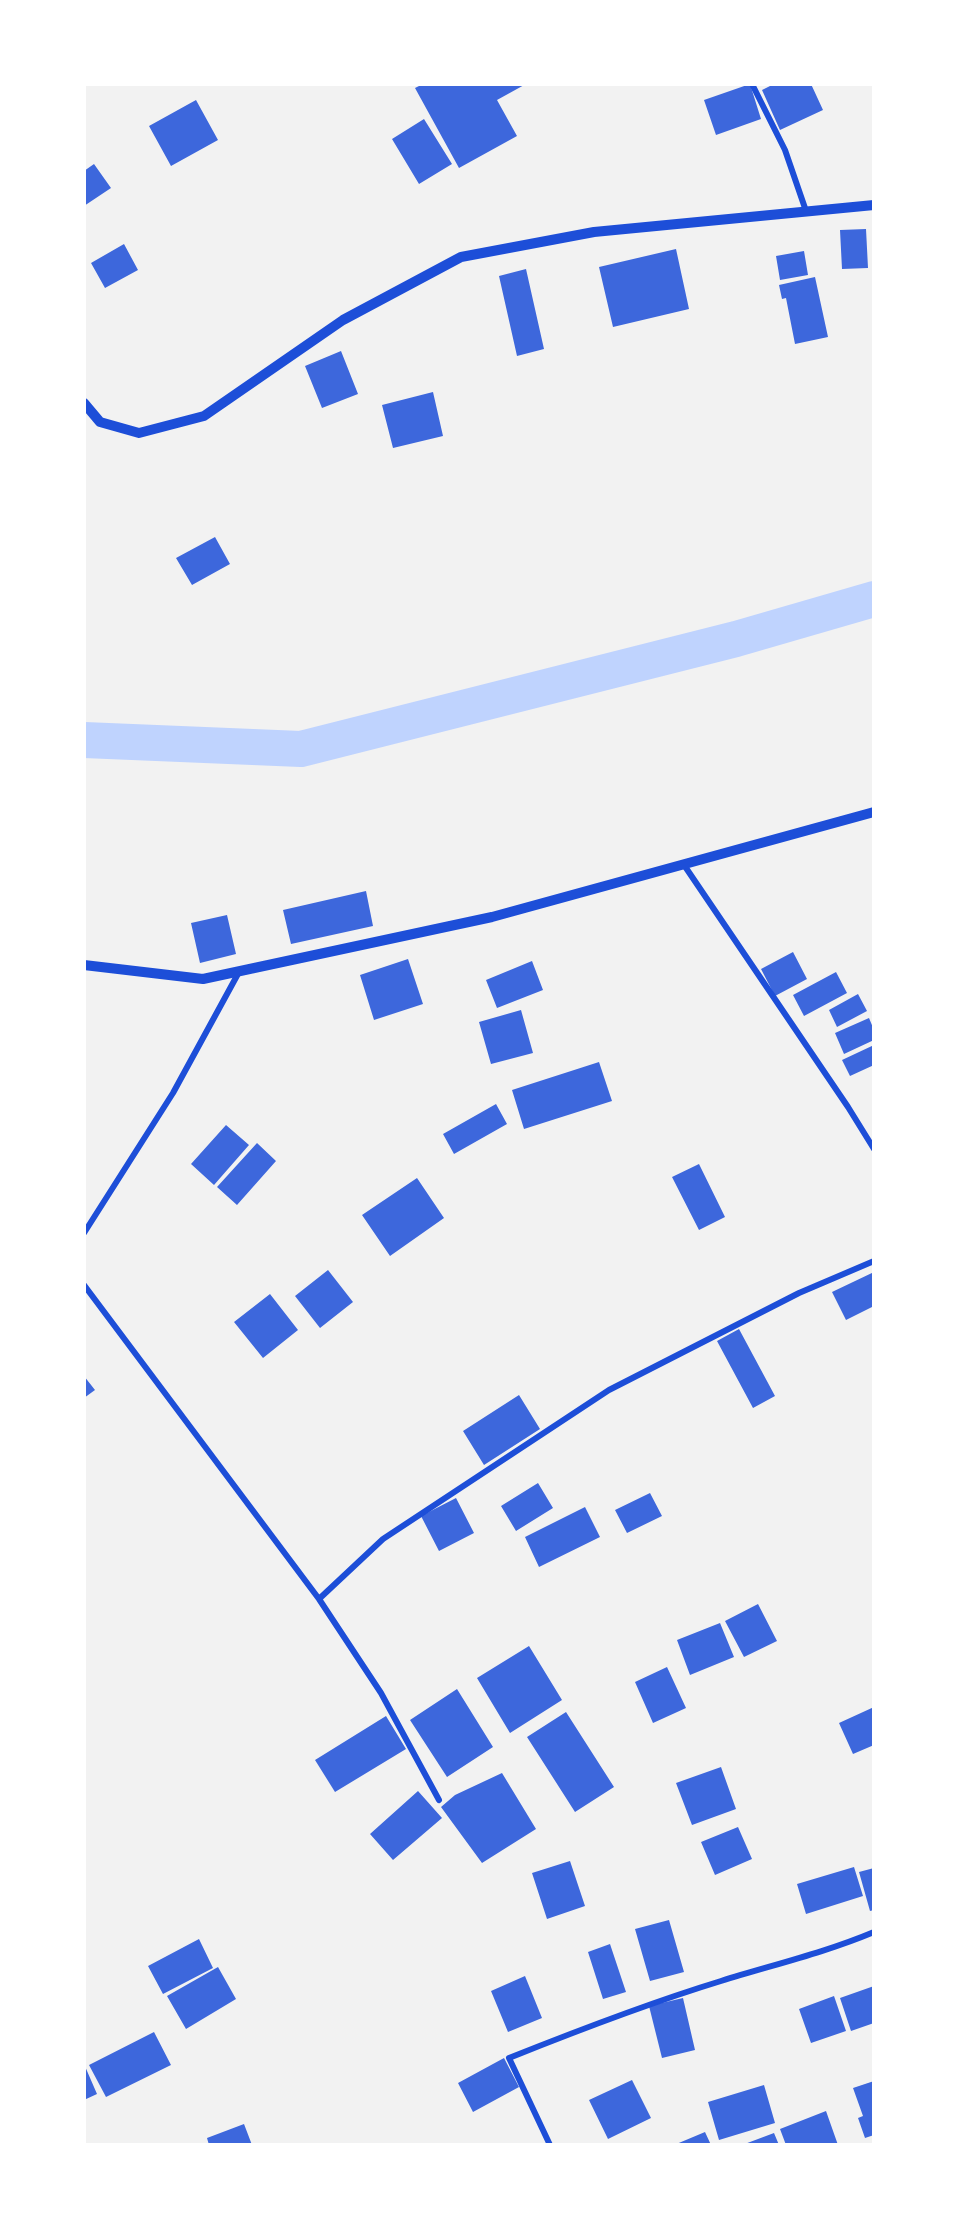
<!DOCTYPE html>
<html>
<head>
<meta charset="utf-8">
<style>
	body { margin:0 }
	#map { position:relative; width:958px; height:2229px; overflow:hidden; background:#f2f2f2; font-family:"PT Sans Narrow",sans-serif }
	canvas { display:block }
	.frame { position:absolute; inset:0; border:86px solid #fff; pointer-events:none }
</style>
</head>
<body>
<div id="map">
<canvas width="958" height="2229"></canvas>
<div class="frame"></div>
</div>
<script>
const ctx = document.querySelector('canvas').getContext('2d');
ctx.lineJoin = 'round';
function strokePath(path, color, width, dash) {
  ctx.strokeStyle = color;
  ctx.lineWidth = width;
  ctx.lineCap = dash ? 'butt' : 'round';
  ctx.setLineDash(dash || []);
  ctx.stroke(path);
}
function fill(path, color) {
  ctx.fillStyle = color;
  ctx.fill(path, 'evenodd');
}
const canal = new Path2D(`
	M84,740L301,749L736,639L874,599`);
const building = new Path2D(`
	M423,84H526L497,100L517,136L459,168L415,88Z
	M750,84L761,119L716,135L704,100Z
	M774,84H811L823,110L780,130L762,90Z
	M196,100L218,140L171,166L149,126Z
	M424,119L452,164L419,184L392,139Z
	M94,164L111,188L84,206V171Z
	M866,229L868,268L842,269L840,230Z
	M124,244L138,270L105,288L91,263Z
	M676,249L689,309L613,327L599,267Z
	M804,251L808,275L780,280L776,256Z
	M526,269L544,349L517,356L499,276Z
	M815,277L828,337L795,344L786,298L782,299L779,285Z
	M341,351L358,394L322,408L305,366Z
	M433,392L443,436L393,448L382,405Z
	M215,537L230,564L192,585L176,558Z
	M366,891L373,926L291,944L283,910Z
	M227,915L236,954L200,963L191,923Z
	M793,952L807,979L775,996L761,969Z
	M408,959L423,1004L374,1020L360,975Z
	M532,961L543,990L497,1008L486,980Z
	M836,972L847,993L804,1016L793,995Z
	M858,994L867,1011L837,1027L829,1010Z
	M521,1010L533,1053L491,1064L479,1022Z
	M869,1018L874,1030V1040L844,1054L835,1033Z
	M874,1045V1065L850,1076L842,1060Z
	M599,1062L612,1101L524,1129L512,1090Z
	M496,1104L507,1124L454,1154L443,1134Z
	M226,1125L249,1145L214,1185L191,1164Z
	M257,1143L276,1161L237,1205L217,1187Z
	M699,1164L725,1217L699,1230L672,1177Z
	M417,1178L444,1218L390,1256L362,1215Z
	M328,1270L353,1302L320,1328L295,1296Z
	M874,1272V1306L846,1320L832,1292Z
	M270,1294L298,1330L263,1358L234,1322Z
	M739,1329L775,1396L753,1408L717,1341Z
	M84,1376L95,1390L84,1398Z
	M519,1395L540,1429L484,1465L463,1431Z
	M538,1483L553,1508L516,1531L501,1506Z
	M650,1493L662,1516L627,1533L615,1510Z
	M456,1498L474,1533L439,1551L421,1516Z
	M585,1507L600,1537L539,1567L525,1537Z
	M758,1604L777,1641L744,1657L725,1621Z
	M720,1623L734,1657L690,1675L677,1640Z
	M529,1646L562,1700L510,1733L477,1678Z
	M667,1667L686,1708L653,1723L635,1682Z
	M457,1689L493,1747L447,1777L410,1720Z
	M874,1707V1745L853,1754L839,1723Z
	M566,1712L614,1787L575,1812L527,1737Z
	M386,1716L406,1749L335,1792L315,1760Z
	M721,1767L736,1809L692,1825L676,1783Z
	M502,1773L536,1829L482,1863L441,1807L455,1795Z
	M418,1791L442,1818L393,1860L370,1834Z
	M738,1827L752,1859L715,1875L701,1842Z
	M570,1861L585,1906L547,1919L532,1873Z
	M854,1867L863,1896L806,1914L797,1884Z
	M874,1868V1910L870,1911L859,1872Z
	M669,1920L684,1972L650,1981L635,1929Z
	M199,1939L213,1968L163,1994L148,1966Z
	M610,1944L626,1992L603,1999L588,1952Z
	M218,1967L236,1999L186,2029L167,1996Z
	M525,1976L542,2018L508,2032L491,1991Z
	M874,1986V2023L851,2031L840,1998Z
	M834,1996L846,2031L811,2043L799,2009Z
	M683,1998L695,2050L662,2058L649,2006Z
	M154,2032L171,2065L106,2097L89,2065Z
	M504,2058L519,2087L473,2112L458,2083Z
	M84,2064L97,2094L84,2100Z
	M632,2080L651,2118L608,2139L589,2100Z
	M874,2081V2135L865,2138L858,2118L863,2116L853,2088Z
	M764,2085L775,2123L719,2140L708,2102Z
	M826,2111L838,2145H786L780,2129Z
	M244,2124L252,2145H209L207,2138Z
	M705,2132L711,2145H674Z
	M774,2133L779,2145H742Z`);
const minor = new Path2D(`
	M752,84L785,150L806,211
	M684,865L848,1107L874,1149
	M84,1233L173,1093L239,972
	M84,1285L319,1599L381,1693L439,1800
	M319,1599L383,1539L609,1390L799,1293L874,1261
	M550,2145L509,2058C579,2030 649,2003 721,1981C772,1965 824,1953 874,1932`);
const tertiary = new Path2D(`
	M84,403L100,422L139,433L204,416L343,320L461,257L594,232L874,205
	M84,965L203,979L492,917L874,812`);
strokePath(canal, '#bfd3fe', 36);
fill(building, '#3d67dc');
strokePath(minor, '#1d4ed8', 6);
strokePath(tertiary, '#1d4ed8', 10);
</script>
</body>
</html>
